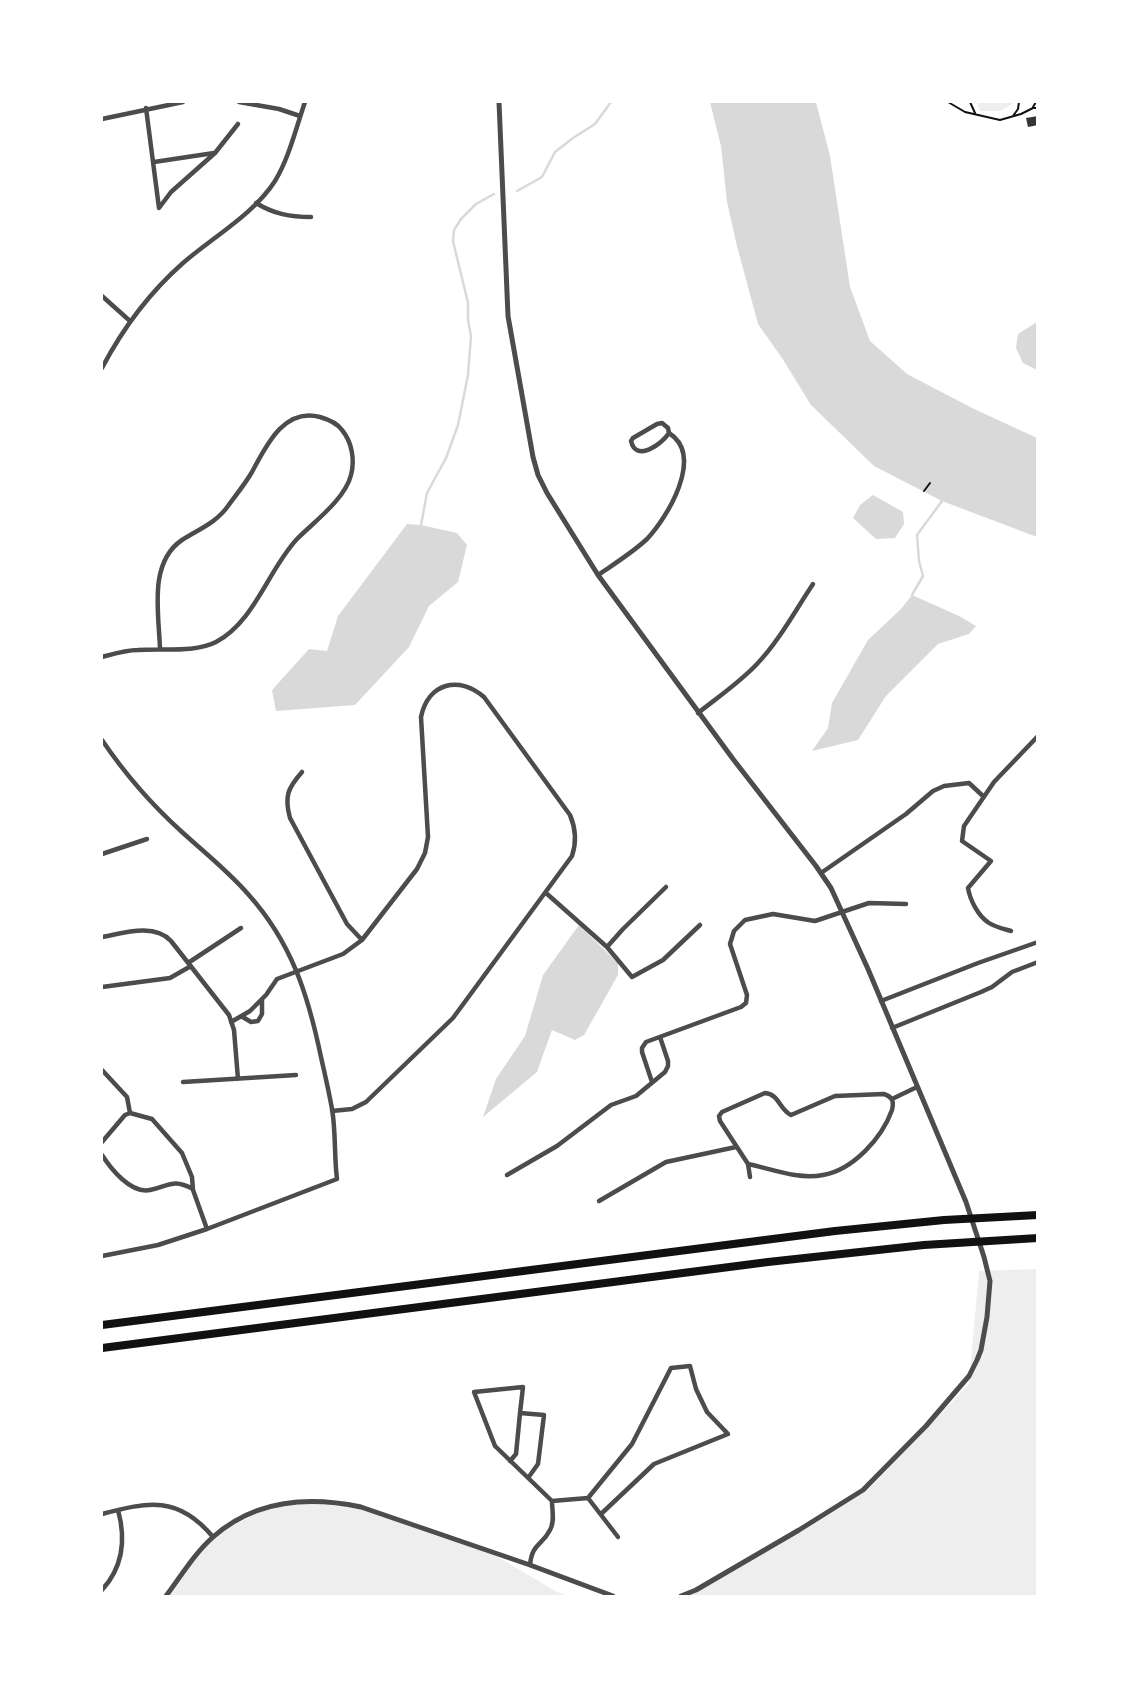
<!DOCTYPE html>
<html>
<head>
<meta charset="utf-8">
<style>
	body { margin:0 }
	#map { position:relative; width:1139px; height:1698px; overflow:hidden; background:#fff; font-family:Cabin,sans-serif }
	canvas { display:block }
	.frame { position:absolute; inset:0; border:103px solid #fff; pointer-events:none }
</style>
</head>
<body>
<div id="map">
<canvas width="1139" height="1698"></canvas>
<div class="frame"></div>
</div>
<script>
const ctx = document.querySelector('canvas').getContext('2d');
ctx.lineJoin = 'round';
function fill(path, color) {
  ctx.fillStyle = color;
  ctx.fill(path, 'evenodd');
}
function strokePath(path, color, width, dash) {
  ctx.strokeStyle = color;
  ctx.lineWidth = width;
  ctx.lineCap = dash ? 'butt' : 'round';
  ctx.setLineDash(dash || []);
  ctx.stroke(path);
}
const green = new Path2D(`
	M977,102H1013L1014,103L1000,111H980Z
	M1037,1269V1596H685L799,1531L873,1485L969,1384L979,1271Z
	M323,1499L386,1514L481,1547L557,1592L569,1596H164L219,1532L272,1507Z`);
const water = new Path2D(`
	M710,102H816L830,156L850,287L870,341L907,374L974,409L1037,438V537L942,501L874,466L811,405L782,358L758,324L737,246L727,202L721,146Z
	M1037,322V370L1023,363L1016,348L1018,334Z
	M873,495L903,512L904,524L895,538L876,539L853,518L860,505Z
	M407,524L421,525L457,533L467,545L458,582L429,606L409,647L355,705L276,711L272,690L309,649L327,651L338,616Z
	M912,595L959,616L976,626L969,634L938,644L886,696L858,740L812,751L828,728L832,703L868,640L901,609Z
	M579,925L618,963V975L584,1035L575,1040L552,1030L537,1072L483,1117L496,1079L525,1036L543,975Z`);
const stream = new Path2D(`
	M517,191L542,177L555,152L573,138L595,124L611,102
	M421,525L427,493L446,458L458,425L468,375L471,336L468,320V303L453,241L454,230L461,219L476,204L494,194
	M912,595L923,576L919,561L917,535L942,501L941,498`);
const building = new Path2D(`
	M1038,116V125L1028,127L1026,118Z`);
const path = new Path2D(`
	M948,102L965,112L1000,120L1021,114L1033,108H1038
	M970,102L975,113
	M1033,107L1036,102
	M1013,116L1018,109L1019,102
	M924,491L930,483`);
const minor = new Path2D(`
	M239,102L279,109L300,116
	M146,108L159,208L171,192L215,153L238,124
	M102,119L183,102
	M154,162L214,153
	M256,203C274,214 290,217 311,217
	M102,296L130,321
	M102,368C123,328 149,293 183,263C213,237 254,214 275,181C289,158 296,128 305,102
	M662,423L668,428L669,433C662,444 636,463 631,441L633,438L657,424Z
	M598,575C614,564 632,553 647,539C667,518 705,456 669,433
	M102,657C113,654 126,650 138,650C161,648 195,653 216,642C255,621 268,570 297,539C315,521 345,499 351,475C355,460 352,442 342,430C337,423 327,419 320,417C284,407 266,446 252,472C245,484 236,495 228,506C216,523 199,529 182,540C148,563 159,614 160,649
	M698,713C718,697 739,683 757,664C779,641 795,611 813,584
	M102,740C125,774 152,805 182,832C205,853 228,871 248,894C292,943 308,995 321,1057C325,1075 329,1092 332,1109C336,1132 334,1156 337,1179L207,1229L158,1245L102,1256
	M302,772C288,788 284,796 290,818L347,924L362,940
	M102,854L147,839
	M821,873L906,814L933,791L944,786L969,783L984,797
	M546,893L607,947L623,929L666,887
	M1011,931C1004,929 995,927 989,923C978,916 970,900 968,888L991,861L962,841L964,826L994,782L1038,736
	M102,937C124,933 154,923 171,941L229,1015L234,1030L238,1079
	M607,947L632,977L663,960L700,925
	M188,963L241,928
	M102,987L170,978L191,966
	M881,1001L978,963L1038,942
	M241,1016L251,1022L258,1021L262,1014V999
	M231,1022L250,1011L266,995L277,979L343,954L362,940L417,869L425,853L428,837L421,717C428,683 459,675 484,697L570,815C576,829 577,841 572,856L453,1018L366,1102L352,1109L332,1111
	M892,1028L981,992L992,987L1012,972L1038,962
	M102,1070L127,1097L130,1113
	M183,1082L296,1075
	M652,1082L642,1052V1048L646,1042L741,1007L746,1003L747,995L730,944L734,931L745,920L773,914L815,921L869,903L906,904
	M892,1099L917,1087
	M102,1142L125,1115L130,1113L152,1119L182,1153L192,1177L193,1190L207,1229
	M102,1155C111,1169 131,1194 150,1190C169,1186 173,1178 193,1189
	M748,1164C772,1169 798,1180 823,1175C853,1170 882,1138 892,1110C894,1102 893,1097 884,1094L835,1096L791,1115C779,1109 779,1094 765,1093L722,1112L719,1116L720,1121L748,1164L750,1177
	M507,1175L557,1146L611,1105L636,1096L665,1072L668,1066V1061L660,1037
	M599,1201L666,1162L736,1147
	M520,1413L523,1387L474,1392L495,1446L552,1501C552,1510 555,1522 550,1530C542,1546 532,1543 530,1565
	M510,1461L516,1454L520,1413L544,1415L538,1464L528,1478
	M588,1498L618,1537
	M552,1501L588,1498L632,1444L671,1368L690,1366L696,1389L707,1412L728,1434L654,1464L601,1514
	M102,1514C148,1502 178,1495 213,1537
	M102,1590C123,1567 126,1539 118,1510`);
const tertiary = new Path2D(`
	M499,102L508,316L533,457L538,475L547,493L598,575L733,759L816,866L831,888L868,969L966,1202L984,1257L990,1281L987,1317L981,1350L977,1360L969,1376L926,1426L863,1490L799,1530L696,1590L681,1596
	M166,1596C181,1576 194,1554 213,1537C255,1500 309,1496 361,1507L530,1565L613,1596`);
const motorway = new Path2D(`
	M102,1325L835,1231L944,1220L1038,1215
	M102,1348L768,1262L924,1245L1038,1238`);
fill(green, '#eee');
fill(water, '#d9d9d9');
strokePath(stream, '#d9d9d9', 2.5);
fill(building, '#353535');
strokePath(path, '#111', 2);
strokePath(minor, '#4c4c4c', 4.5);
strokePath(tertiary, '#4c4c4c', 5);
strokePath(motorway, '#111', 8);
</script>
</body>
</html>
